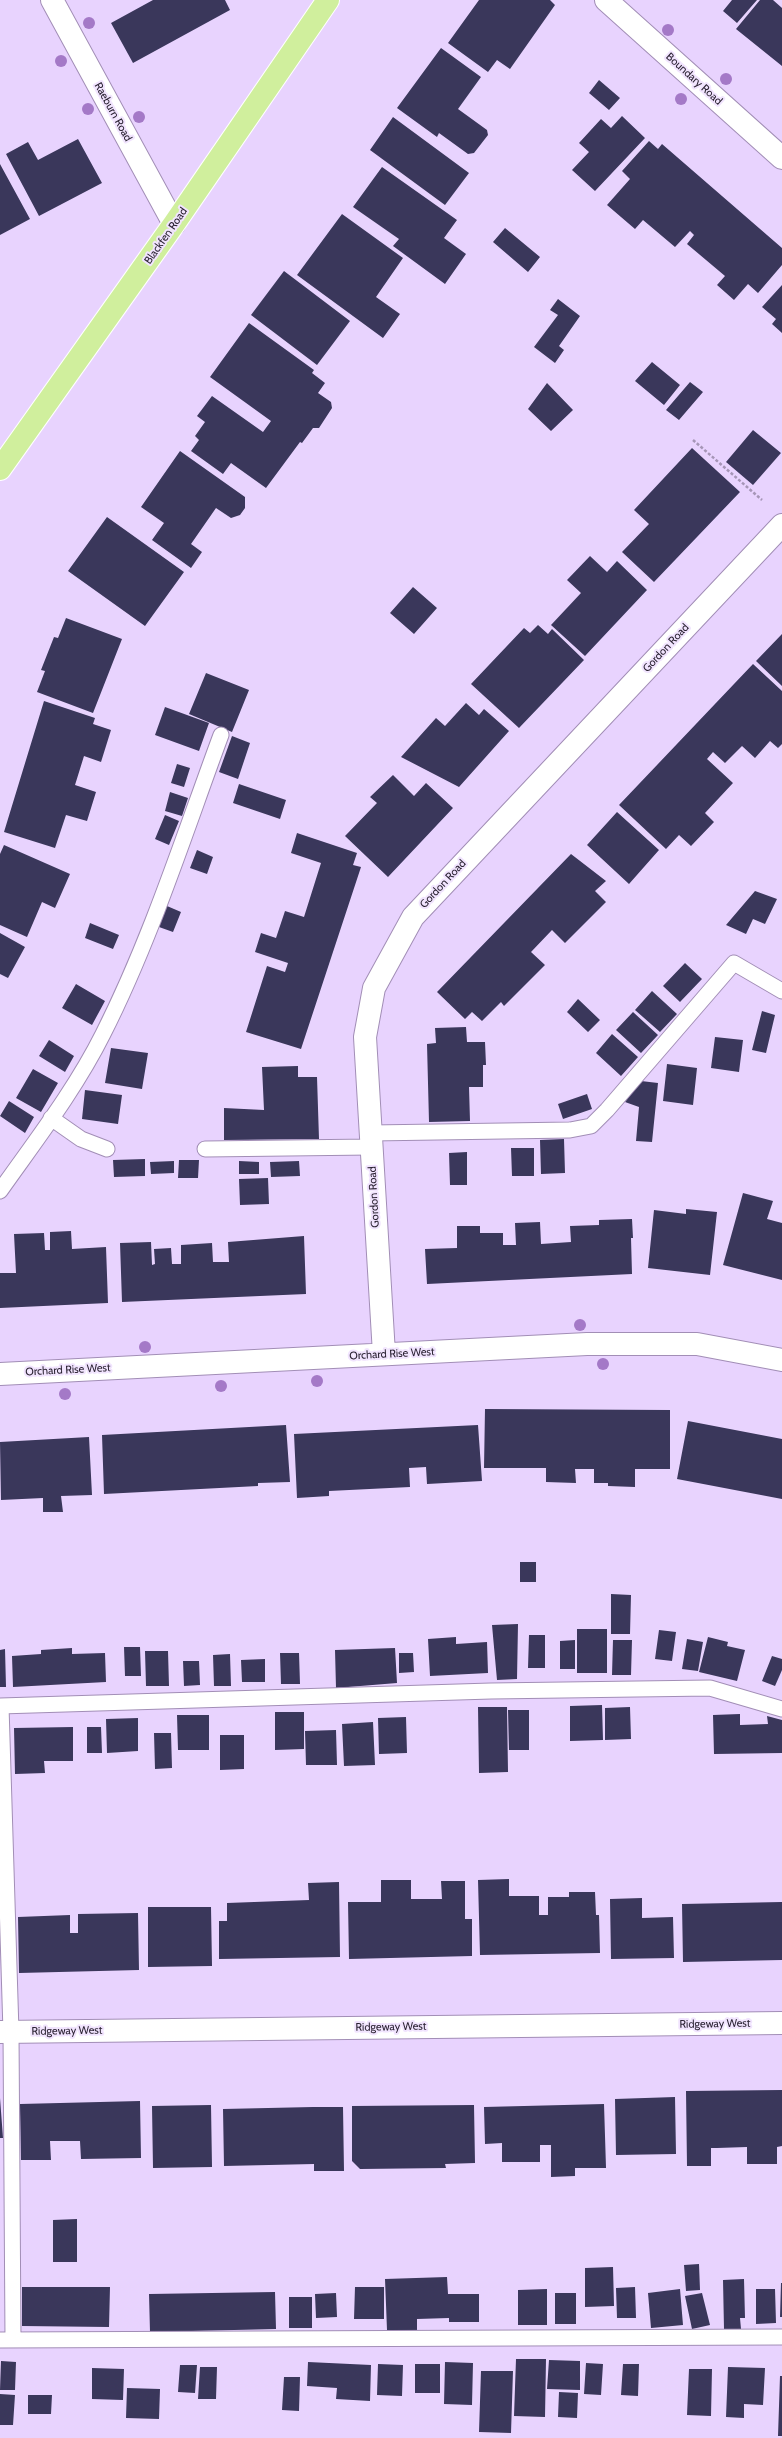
<!DOCTYPE html>
<html>
<head>
<meta charset="utf-8">
<style>
	body { margin:0 }
	canvas { display:block; background:#e8d3fe }
</style>
</head>
<body>
<canvas width="782" height="2438"></canvas>
<script>
const ctx = document.querySelector('canvas').getContext('2d');
ctx.lineJoin = 'round';
function fill(path, color) {
  ctx.fillStyle = color;
  ctx.fill(path, 'evenodd');
}
function strokePath(path, color, width, dash) {
  ctx.strokeStyle = color;
  ctx.lineWidth = width;
  ctx.lineCap = dash ? 'butt' : 'round';
  ctx.setLineDash(dash || []);
  ctx.stroke(path);
}
function label(font, color, halo, rows, align = 'center') {
  ctx.font = font + ' Cabin,sans-serif';
  ctx.lineWidth = 4;
  ctx.setLineDash([]);
  ctx.textBaseline = 'middle';
  ctx.strokeStyle = halo;
  ctx.fillStyle = color;
  for (const [text, x, y, turn = 0] of rows) {
    ctx.save();
    ctx.translate(x, y);
    ctx.rotate((+turn || 0) * Math.PI / 180);
    ctx.textAlign = isNaN(turn) ? turn : align;
    if (halo) ctx.strokeText(text, 0, 0);
    ctx.fillText(text, 0, 0);
    ctx.restore();
  }
}
const building = new Path2D(`
	M153,0H225L230,10L133,63L111,23Z
	M479,0H550L555,5L510,69L497,60L488,72L448,43Z
	M732,0H757L737,23L723,11Z
	M760,0H773L782,8V66L736,29Z
	M441,48L481,77L458,109L487,130L488,135L474,153L468,154L439,133L437,137L397,108Z
	M599,80L620,98L609,110L589,93Z
	M622,116L645,138L595,191L572,170L589,152L579,143L601,119L611,128Z
	M393,117L469,173L445,205L370,150Z
	M78,139L102,183L39,216L6,154L28,142L38,160Z
	M649,141L658,149L662,144L782,248V265L758,293L748,284L734,300L717,285L725,276L687,244L694,235L690,231L675,247L643,220L635,229L607,205L630,179L622,171Z
	M0,164L30,219L0,235Z
	M382,167L457,220L444,238L466,254L445,284L393,246L399,239L353,207Z
	M342,214L403,258L376,297L400,314L383,338L297,275Z
	M505,228L540,257L528,272L493,242Z
	M284,271L350,321L317,365L251,315Z
	M782,285V333L772,324L776,319L762,307Z
	M558,299L580,316L559,346L564,350L555,363L534,347L558,315L550,310Z
	M249,323L314,370L312,373L325,383L318,393L331,402L332,408L319,428H313L302,443L300,442L266,488L231,463L223,474L191,451L199,440L195,436L205,422L197,416L212,396L263,432L271,421L210,377Z
	M652,362L680,385L664,405L635,381Z
	M690,382L703,392L679,420L666,410Z
	M547,383L573,410L551,431L528,409Z
	M753,430L781,453L753,485L726,462Z
	M692,448L740,492L654,582L622,552L649,524L634,510Z
	M180,451L245,497V508L240,515L231,518L216,508L191,544L202,552L191,568L152,540L164,523L141,507Z
	M107,517L184,572L145,626L68,571Z
	M590,556L607,572L617,561L647,590L585,656L551,625L581,593L567,580Z
	M413,587L437,608L414,634L390,613Z
	M66,618L122,639L93,713L37,692L45,671L41,670L54,637L58,638Z
	M538,625L548,634L552,629L584,660L519,728L471,684L524,628L530,633Z
	M782,634V686L756,661Z
	M753,664L782,691V744L778,748L770,741L755,758L742,746L725,763L713,752L707,759L733,783L705,813L714,822L691,846L679,835L666,849L619,805Z
	M206,673L249,690L232,732L189,714Z
	M44,701L95,718L93,724L111,730L101,762L84,756L75,785L96,792L87,821L66,815L55,848L4,832Z
	M466,703L479,715L484,709L509,731L459,787L401,757L436,718L445,726Z
	M165,707L209,723L199,751L155,735Z
	M232,736L250,743L238,779L219,772Z
	M177,764L190,768L184,787L171,783Z
	M393,775L414,796L426,783L453,808L388,877L345,836L377,803L370,797Z
	M239,784L286,800L280,819L233,803Z
	M170,792L188,798L182,816L165,811Z
	M617,812L659,850L629,884L587,845Z
	M165,815L179,821L169,845L155,839Z
	M297,833L357,853L353,865L361,867L301,1049L246,1032L267,966L285,972L288,963L255,952L261,933L276,938L285,911L304,917L321,863L291,853Z
	M4,845L70,874L55,908L42,902L27,937L0,925V854Z
	M197,850L213,857L207,874L190,868Z
	M571,854L606,881L595,891L606,902L565,943L552,930L531,952L545,965L504,1006L501,1002L482,1021L472,1012L465,1019L437,992Z
	M755,891L777,899L765,924L753,919L746,934L726,925Z
	M167,906L181,912L173,932L159,927Z
	M90,923L119,935L113,949L85,938Z
	M0,933L25,947L8,978L0,974Z
	M685,963L702,979L680,1002L663,986Z
	M76,984L105,1001L92,1025L62,1008Z
	M652,991L677,1014L660,1032L635,1010Z
	M578,999L600,1020L588,1032L567,1012Z
	M762,1011L775,1015L766,1053L752,1050Z
	M633,1012L658,1035L641,1053L616,1030Z
	M466,1027L467,1042H485L486,1065H483V1087H469L470,1121L429,1122L427,1044L436,1043L435,1028Z
	M612,1034L638,1057L621,1076L596,1053Z
	M715,1037L743,1040L739,1072L711,1068Z
	M49,1040L74,1056L65,1072L39,1056Z
	M111,1048L148,1053L142,1089L105,1083Z
	M667,1064L697,1068L693,1105L663,1101Z
	M298,1066V1077H317L319,1139L224,1140V1108L264,1110L262,1067Z
	M33,1069L58,1083L41,1112L16,1098Z
	M641,1081L658,1083L652,1142L636,1141L639,1107L625,1102Z
	M85,1090L122,1095L118,1124L82,1119Z
	M587,1094L592,1109L563,1119L558,1104Z
	M9,1101L34,1117L25,1133L0,1116Z
	M564,1139L565,1173L541,1174L540,1140Z
	M511,1148H534V1176H512Z
	M467,1152V1185H450L449,1153Z
	M145,1159V1176L114,1177L113,1160Z
	M179,1160H199L198,1178H178Z
	M174,1161V1173L151,1174L150,1162Z
	M239,1161L259,1162V1174H239Z
	M299,1161L300,1176L271,1177L270,1162Z
	M268,1178L269,1204L240,1205L239,1179Z
	M743,1193L773,1201L767,1219L782,1223V1280L723,1265Z
	M686,1209L717,1212L710,1275L648,1268L654,1210L686,1214Z
	M632,1219L633,1238H631L632,1274L427,1284L425,1249L457,1248V1226H480V1233H503V1245H516L515,1223L540,1222L541,1244L571,1242L570,1226L599,1225V1220Z
	M71,1231L72,1249L106,1247L108,1303L0,1308V1273H16L14,1234L44,1233L45,1250H50V1232Z
	M304,1236L306,1294L122,1302L120,1243L151,1242L152,1265L155,1264L154,1249L171,1248L172,1264H181V1245L212,1243L213,1262H229L228,1242Z
	M485,1409L670,1410V1469H635V1487L608,1486V1483H594V1469H575L576,1483L546,1482V1468H484Z
	M688,1421L782,1439V1499L677,1479Z
	M286,1425L290,1482L258,1483V1486L104,1494L102,1435Z
	M478,1425L482,1481L427,1484L426,1467L409,1468L410,1487L329,1491V1496L297,1498L294,1434Z
	M89,1437L92,1495L61,1496L63,1512H43V1498L1,1500L0,1442Z
	M520,1562H536V1582H520Z
	M611,1594L631,1595L630,1634H611Z
	M518,1624L517,1679L497,1680L492,1625Z
	M577,1629H607V1673H577Z
	M659,1630L676,1632L672,1661L655,1659Z
	M529,1635H545V1668H528Z
	M456,1637V1644L487,1642L488,1673L430,1676L428,1639Z
	M708,1637L728,1642L727,1646L745,1650L737,1681L699,1672Z
	M687,1639L703,1642L698,1671L682,1669Z
	M575,1640V1669H560V1641Z
	M613,1640H632L631,1675H612Z
	M124,1647H140L141,1676H125Z
	M72,1648V1654L105,1653L106,1682L13,1687L12,1656L41,1654V1650Z
	M395,1648L397,1683L336,1688L335,1650Z
	M5,1649L6,1687H0V1650Z
	M145,1651H168L169,1686H146Z
	M280,1653H299L300,1684H281Z
	M399,1653H413L414,1672L399,1673Z
	M230,1654L231,1686H214L213,1655Z
	M772,1656L782,1659V1670L775,1686L762,1681Z
	M265,1659V1682H242L241,1660Z
	M183,1661H199L200,1685L184,1686Z
	M602,1705L603,1740L570,1741V1706Z
	M478,1707H507L508,1772L479,1773Z
	M630,1707L631,1739L605,1740V1708Z
	M508,1710H529V1750H509Z
	M275,1712H304V1749L275,1750Z
	M740,1714V1725L768,1724L767,1716L782,1720V1753L714,1754L713,1715Z
	M177,1715H209V1750H178Z
	M406,1717L407,1753L379,1754L378,1718Z
	M138,1718V1751L107,1753L106,1719Z
	M373,1722L375,1765L344,1766L342,1724Z
	M73,1727V1761H44L45,1773L15,1774L14,1728Z
	M87,1727H101L102,1753H87Z
	M336,1730L337,1765H306L305,1731Z
	M154,1733H171L172,1768L155,1769Z
	M220,1735H244V1769L220,1770Z
	M509,1879V1896H539V1915H548V1897H569V1892H595L596,1915H599L600,1953L480,1955L478,1880Z
	M381,1880H411V1899H442L441,1881H465V1919H472V1956L349,1959L348,1902H381Z
	M339,1882L340,1957L219,1959V1921H227V1903L309,1900L308,1883Z
	M642,1898V1918L673,1917L674,1958L611,1959L610,1899Z
	M782,1902V1960L683,1962L682,1904Z
	M148,1907H211L212,1966L148,1967Z
	M138,1913L139,1970L19,1973L18,1917L70,1915V1933H78V1914Z
	M782,2090V2146L777,2147V2164H747V2147L717,2148H711V2166H687L686,2091Z
	M675,2097L676,2154L616,2155L615,2099Z
	M0,2098L3,2138H0Z
	M140,2101L141,2158L81,2159L80,2141H50L51,2160H21L20,2104Z
	M604,2104L606,2168H575V2176L551,2177V2145H540V2162H502V2143L485,2144L484,2107Z
	M211,2105L212,2167L153,2168L152,2106Z
	M474,2105L475,2163L445,2164L446,2168L360,2169L352,2161V2106Z
	M313,2107H343L344,2171H314V2164L224,2166L223,2109Z
	M77,2219V2262H53V2220Z
	M699,2264L700,2290L686,2291L684,2265Z
	M613,2267L614,2306L585,2307V2268Z
	M447,2277L448,2294H479V2322H449V2318L417,2319V2330H387L385,2279Z
	M744,2279L745,2318H740L741,2329H724L723,2280Z
	M781,2283H782V2317H780Z
	M22,2287H110L109,2327L22,2326Z
	M355,2287H384V2319H354Z
	M635,2287L636,2318H617L616,2288Z
	M547,2289V2325H518V2290Z
	M680,2289L683,2325L651,2328L648,2293Z
	M756,2289H775L776,2323L756,2324Z
	M275,2292L276,2329L150,2332L149,2294Z
	M336,2293L337,2317L316,2318L315,2294Z
	M555,2293H576V2324H555Z
	M702,2293L710,2325L692,2329L685,2296Z
	M289,2297H312V2328H289Z
	M516,2359H546L545,2417L514,2416Z
	M549,2360L580,2361V2390L547,2389Z
	M1,2361L16,2362L15,2390H0Z
	M308,2362L371,2365L370,2401L336,2399L337,2388L307,2386Z
	M445,2362L473,2363L472,2405L444,2404Z
	M586,2363L603,2364L601,2395L584,2394Z
	M378,2364L403,2365L402,2396L377,2395Z
	M415,2364H440V2393H415Z
	M623,2364H639L638,2396L621,2395Z
	M180,2365H197L195,2393L178,2392Z
	M200,2367H217L216,2399H198Z
	M728,2367L765,2368L763,2405L744,2404V2418L726,2417Z
	M92,2368L124,2369L123,2400L92,2399Z
	M689,2369H712L711,2416L687,2415Z
	M481,2371H513L511,2433L479,2432Z
	M780,2376H782V2436H778Z
	M284,2377H300L299,2411L282,2410Z
	M127,2388L160,2389L159,2419L126,2418Z
	M559,2392L578,2393L577,2418L558,2417Z
	M0,2394L15,2395L13,2425H0Z
	M28,2395H52L51,2414H28Z`);
const path = new Path2D(`
	M693,440L762,500`);
const lane = new Path2D(`
	M51,1118L81,1139L107,1149
	M371,1133L570,1130L591,1126L607,1110L734,963L782,991
	M205,1149L371,1147
	M0,1191C36,1140 75,1090 103,1034C151,939 184,835 221,735
	M0,1706L491,1691L710,1688L782,1709
	M1,1706L11,2032L13,2340
	M0,2340L782,2337`);
const street = new Path2D(`
	M52,0L174,224
	M606,0L782,158
	M384,1354L365,1037L374,988L413,917L782,525
	M0,1374L587,1344H697L782,1360
	M0,2032L782,2023`);
const primary = new Path2D(`
	M0,469L174,224L328,0`);
const trees = [
	[89,23],
	[668,30],
	[61,61],
	[726,79],
	[681,99],
	[88,109],
	[139,117],
	[580,1325],
	[145,1347],
	[603,1364],
	[317,1381],
	[221,1386],
	[65,1394]
];
const streetNames = [
	["Boundary Road",694,79,42],
	["Raeburn Road",113,112,61],
	["Blackfen Road",166,236,-55],
	["Gordon Road",666,648,-47],
	["Gordon Road",443,884,-47],
	["Gordon Road",374,1197,-93],
	["Orchard Rise West",392,1354,-3],
	["Orchard Rise West",68,1370,-3],
	["Ridgeway West",715,2024,-1],
	["Ridgeway West",391,2027,-1],
	["Ridgeway West",67,2031,-1]
];
fill(building, '#3a375b');
strokePath(lane, '#a28eb6', 17);
strokePath(street, '#a28eb6', 24);
strokePath(primary, '#fff', 24);
strokePath(path, '#a696b7', 2.5, [3, 2]);
strokePath(lane, '#fff', 15);
strokePath(street, '#fff', 22);
strokePath(primary, '#d0ef9d', 22);
ctx.fillStyle = '#a479c7';
for (const [x, y] of trees) {
  ctx.beginPath();
  ctx.arc(x, y, 6, 0, 2 * Math.PI);
  ctx.fill();
}
label('11px', '#2b2333', '#f1e4fe', streetNames);
</script>
</body>
</html>
